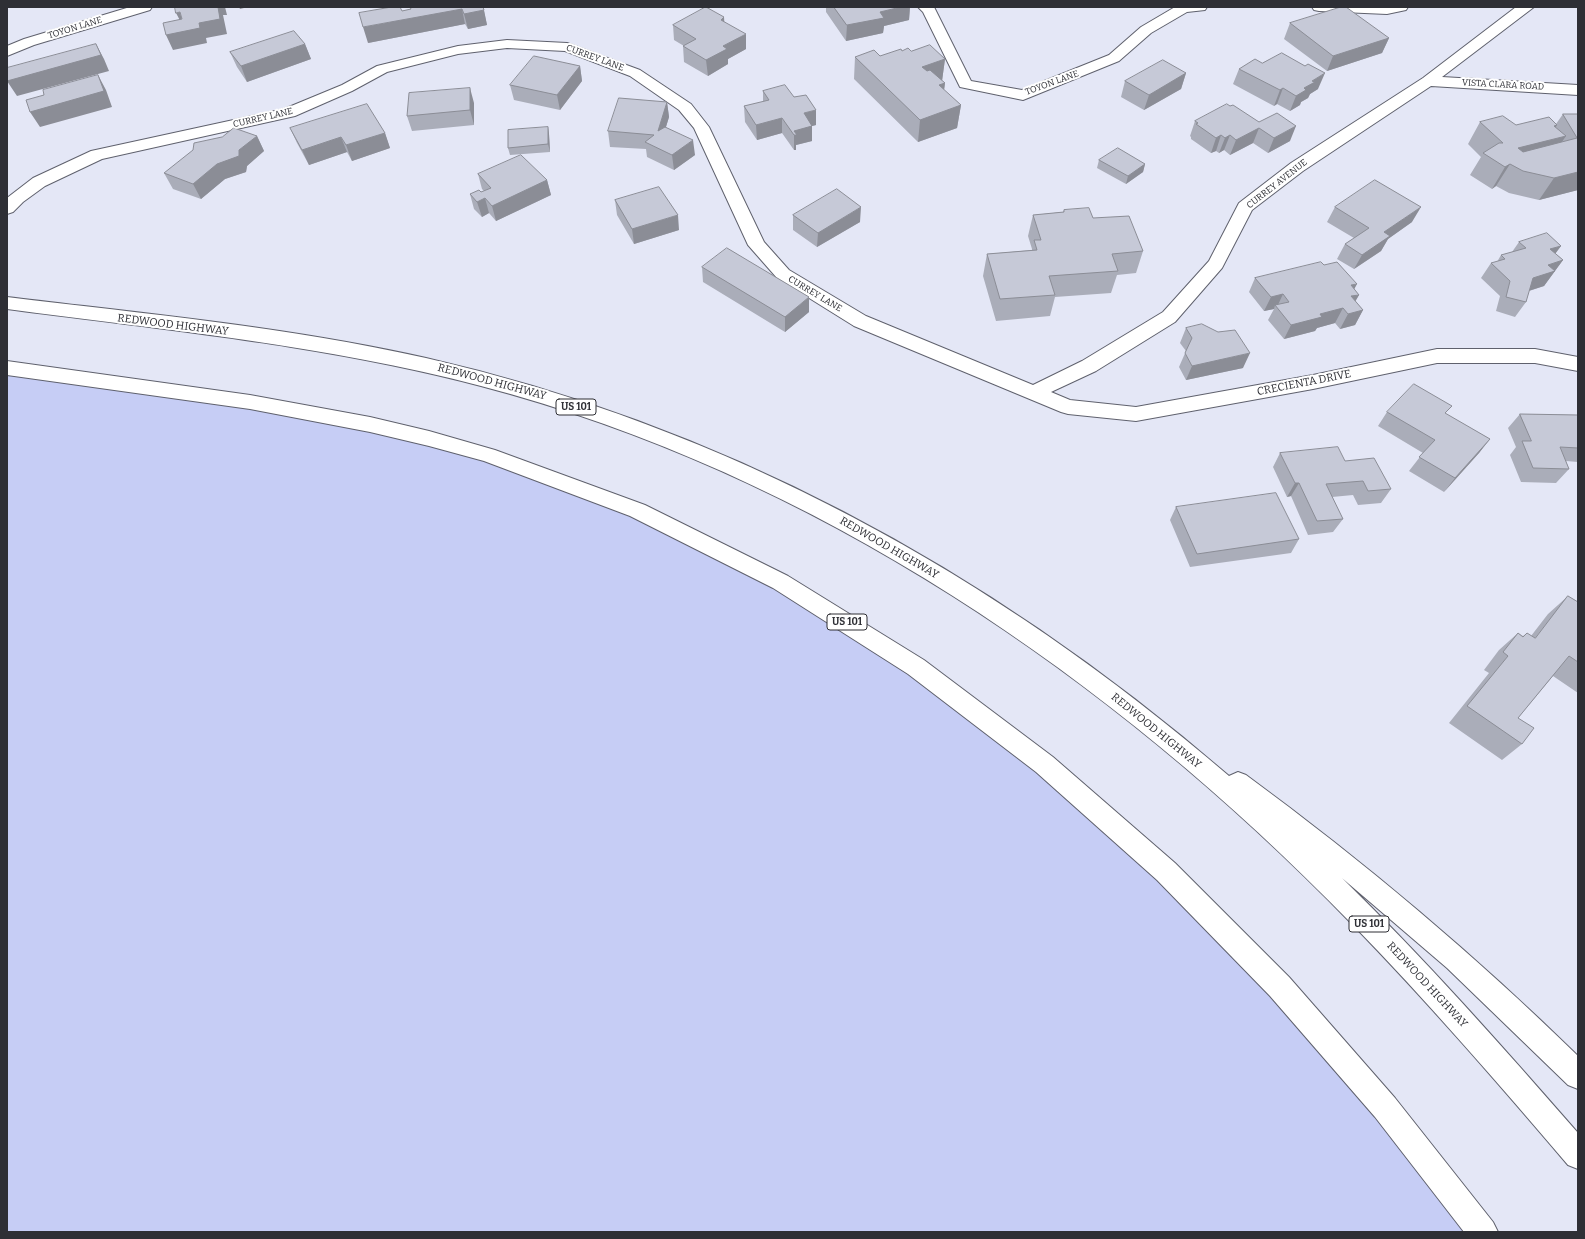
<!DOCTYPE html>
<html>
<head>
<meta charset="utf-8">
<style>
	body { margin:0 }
	#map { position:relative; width:1585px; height:1239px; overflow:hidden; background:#e4e7f6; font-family:Bitter,serif }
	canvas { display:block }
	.frame { position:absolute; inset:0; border:8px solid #2e2f35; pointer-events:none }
</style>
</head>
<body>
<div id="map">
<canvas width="1585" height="1239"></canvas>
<div class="frame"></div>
</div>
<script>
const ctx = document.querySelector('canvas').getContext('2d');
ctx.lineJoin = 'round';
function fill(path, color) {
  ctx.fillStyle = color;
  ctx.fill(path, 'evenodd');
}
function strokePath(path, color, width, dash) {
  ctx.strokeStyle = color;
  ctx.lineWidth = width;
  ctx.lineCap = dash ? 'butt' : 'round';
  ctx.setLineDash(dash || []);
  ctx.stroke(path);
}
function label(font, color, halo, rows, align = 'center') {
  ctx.font = font + ' Bitter,serif';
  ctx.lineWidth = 4;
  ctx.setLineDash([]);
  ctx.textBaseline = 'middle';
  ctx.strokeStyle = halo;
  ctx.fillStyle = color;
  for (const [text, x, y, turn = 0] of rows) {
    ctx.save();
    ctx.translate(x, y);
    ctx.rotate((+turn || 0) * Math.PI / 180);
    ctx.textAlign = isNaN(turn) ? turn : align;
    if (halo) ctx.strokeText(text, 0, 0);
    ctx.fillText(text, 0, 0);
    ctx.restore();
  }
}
const green = new Path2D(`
	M7,368L357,420L624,504L889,648L1169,875L1483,1232H7Z`);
const minor = new Path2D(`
	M130,7H152L150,10L34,45L7,56V46L24,39Z
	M918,7H934L971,81L1022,90L1109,55L1141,27L1175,7H1207L1205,10L1187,12L1151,33L1119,61L1028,98L1023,100L960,87L923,12Z
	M1312,7H1408L1406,10L1387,14L1319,11L1314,10Z
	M1516,7H1534L1442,77L1578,85V95L1431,86L1303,171L1252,210L1222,268L1175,322L1096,371L1051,392L1070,400L1136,407L1313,375L1437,349H1535L1578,357V371L1535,363H1437L1313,389L1136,421L1068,414L1061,412L854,326L777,278L748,245L694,128L679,110L630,76L565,51L507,48L458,54L387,72L352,91L295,116L102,159L45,186L23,202L13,212L7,214V198L33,178L91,151L284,109L342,85L377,66L458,46L507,40L567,43L640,70L691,104L709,127L764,242L789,270L866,316L1033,385L1082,361L1163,312L1209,261L1239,203L1291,163L1423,78Z`);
const highway = new Path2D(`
	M7,297C147,314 288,327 426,358C728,427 996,575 1229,776L1238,772L1246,775C1363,861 1474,954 1578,1056V1089L1568,1085L1447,968L1342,878C1425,959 1502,1046 1578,1133V1169L1568,1165C1498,1083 1427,1001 1352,924C1113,678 816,474 481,386C326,345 166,330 7,309Z
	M7,361L250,395L370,417L429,431L495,450L645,505L788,576L924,660L1053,757L1175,863L1289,977L1395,1098L1493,1222L1498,1232H1464L1375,1117L1270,996L1157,880L1036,772L908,674L773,588L630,516L484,461L429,446L370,432L250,409L7,375Z`);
const wall = new Path2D(`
	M483,7L487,25L468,29L465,24L368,43L402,11L411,9Z
	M826,7H910L909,20L884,26L883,33L846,41L826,12Z
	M725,22L746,49L728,59V64L708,76L684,62L683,46H684L674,40L673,25Z
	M1290,23L1389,38L1382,53L1327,71L1284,39Z
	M305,44L311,59L247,82L237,67L230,52Z
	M902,51H911L945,59L942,81L945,83L944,90L961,105L957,128L918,142L854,79L855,57L880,56Z
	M580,66L582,81L560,110L514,100L510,85Z
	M1239,69L1318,89L1310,94L1308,98L1301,102L1300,105L1290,111L1277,104L1274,106L1233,84Z
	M1186,73L1181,89L1144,110L1121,97L1125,81Z
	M763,91L816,125L812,126V141L796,145V150H794L782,133L757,140L745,122L744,106L763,102Z
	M667,102L669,117L666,127L695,155L674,170L647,157L646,149L610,147L608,131Z
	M474,103V125L412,131L407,116Z
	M1563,114H1578V190L1539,200L1509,193L1496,186L1492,189L1470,175L1481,157L1468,144L1480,122L1516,125L1556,124Z
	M1195,121L1259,122L1290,141L1268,153L1253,143L1230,155L1224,150L1219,153L1216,151L1211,153L1191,139V137L1190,136Z
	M548,127L549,134L550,152L510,155L508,148Z
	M290,128L385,133L390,148L352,161L347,152L309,165L297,143Z
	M257,136L264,151L247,166L246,172L225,179L201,199L173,189L164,173Z
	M1099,160L1145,164L1143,172L1126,184L1097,168Z
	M478,174L547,180L551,195L496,221L489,213L482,217L474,209L470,194L481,192L484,191L482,189Z
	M615,200L679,230L634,244L617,215Z
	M1335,207L1412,222L1388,239L1381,251L1354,269L1337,259L1345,244L1354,238L1327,222Z
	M1064,210L1093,218L1143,251L1136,273L1117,275L1111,293L1055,297L1050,316L996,321L983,276L987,254L1032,250V249L1028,236L1033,215L1063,212Z
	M793,215L860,222L817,247L793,230Z
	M1519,242L1561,246L1555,253L1563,260L1544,286L1529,291L1526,302L1515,317L1496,311L1500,296L1481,278L1491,263L1497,262L1501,255L1512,252Z
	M1324,265L1354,289L1359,295L1355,301L1363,310L1355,325L1340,329L1335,323L1317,328L1315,331L1284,339L1268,320L1274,309L1264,311L1249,292L1255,278Z
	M702,267L809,312L785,332L703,282Z
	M1186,328L1243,368L1186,380L1179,367L1186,351L1180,343Z
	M1387,412L1446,414L1490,439L1479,453L1444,492L1409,471L1423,453L1378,426Z
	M1520,414L1578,415V462L1566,461L1569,469L1556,483L1521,482L1510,455L1516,447L1508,428Z
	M1280,453L1345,461L1391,489L1381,503L1358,505L1353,495L1332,497L1343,519L1333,532L1308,535L1291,496L1287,497L1273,467Z
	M1176,507L1299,539L1291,553L1190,567L1170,520Z
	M1568,596L1578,602V693L1553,676L1518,718L1522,744L1502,760L1449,723L1489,673L1484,670L1499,650L1518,633L1523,636L1527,633L1531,636L1548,614Z`);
const shadedWall = new Path2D(`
	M218,7H225L227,15H223L227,34L206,38L207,43L173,50L166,35L199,23Z
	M239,7H248L240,9Z
	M901,7H910L909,20L884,26L883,33L846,41L847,25L880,12Z
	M462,9L465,24L368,43L363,27Z
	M484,10L487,25L468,29L464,14Z
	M180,12L184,28L176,13Z
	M724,17L725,33L721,20Z
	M746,34V49L728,59V64L708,76L706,60L723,46Z
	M1389,38L1382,53L1327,71L1333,56Z
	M96,44L104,59L109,71L17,96L7,81Z
	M305,44L311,59L247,82L241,66Z
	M945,59L942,81L920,89L922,67Z
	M580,66L582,81L560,110L557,95Z
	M1186,73L1181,89L1144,110L1149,95Z
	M1325,73L1318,89L1310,94L1308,98L1301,102L1300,105L1290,111L1296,96L1312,81Z
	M98,75L106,90L112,107L40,127L30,112Z
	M945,83L942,105L939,85Z
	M470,88L474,103V125L470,110Z
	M1283,88L1277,104L1274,106L1280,90Z
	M667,102L669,117L660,146L658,131Z
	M961,105L957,128L918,142L920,120Z
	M816,110V125L812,126V141L796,145V150H794V131L804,113Z
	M782,118V133L757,140L756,125Z
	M1557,125L1547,141L1566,136L1551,158L1510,164L1496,186L1492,189L1505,167L1518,148L1554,126Z
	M1296,126L1290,141L1268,153L1274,138Z
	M548,127L549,134L550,152L548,144Z
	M1259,128L1253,143L1230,155L1236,140Z
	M385,133L390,148L352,161L346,145Z
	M1221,135L1216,151L1211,153L1216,138Z
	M1230,135L1224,150L1219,153L1225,138Z
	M257,136L264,151L247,166L246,172L225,179L201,199L193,184L217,164L239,150Z
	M341,137L347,152L309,165L302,150Z
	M693,140L695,155L674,170L672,155Z
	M1145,164L1143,172L1126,184L1128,176Z
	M1578,172V190L1539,200L1554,178Z
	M547,180L551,195L496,221L492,206Z
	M485,198L489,213L482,217L477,202Z
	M861,207L860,222L817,247L818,233Z
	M1421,207L1412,222L1388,239L1381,251L1354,269L1362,255L1384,232Z
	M678,215L679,230L634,244L632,229Z
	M1561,246L1550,261V249Z
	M1563,260L1544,286L1522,293L1533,278L1548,265Z
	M1357,284L1349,299L1351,285Z
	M1283,294L1277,307L1275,305L1274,309L1264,311L1271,297Z
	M1359,295L1351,309V296Z
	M809,297V312L785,332V317Z
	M1343,308L1335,323L1317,328L1315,331L1284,339L1291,325L1320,314Z
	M1363,310L1355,325L1340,329L1348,314Z
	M1250,353L1243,368L1186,380L1192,366Z
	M1490,439L1479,453L1444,492L1455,478Z
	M1295,483H1299L1291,496L1287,497Z`);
const building = new Path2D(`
	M175,7H218L220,19L199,23L200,28L166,35L163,23L182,19L180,12L176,13Z
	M392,7H400L402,11L411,9L410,7H483L484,10L464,14L462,9L363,27L359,13Z
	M706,7L724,17L721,20L746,34L723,46L727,49L706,60L683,46L696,39L673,25Z
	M834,7H901L880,12L884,18L847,25Z
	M1341,7H1346L1389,38L1333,56L1290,23Z
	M294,31L305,44L241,66L230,52Z
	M96,44L101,55L7,81V68Z
	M930,45L945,59L922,67L927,71L930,70L945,83L939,85L961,105L920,120L855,57L874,50L880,56L901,49L902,51L908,48L911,51Z
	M1282,53L1305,66L1308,64L1325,73L1312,81L1315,82L1304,88L1306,90L1296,96L1283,88L1280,90L1239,69L1255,59L1262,63Z
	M534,56L580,66L557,95L510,85Z
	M1163,60L1186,73L1149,95L1125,81Z
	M98,75L104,91L30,112L26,100L44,95L43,90Z
	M785,85L794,97L806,95L816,110L804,113L812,126L794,131L797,135H794L782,118L756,125L744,106L769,100L763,91Z
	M470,88V110L407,116L409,93Z
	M619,98L667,102L658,131L665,127L693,140L672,155L645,142L654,135L608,131Z
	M367,104L385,133L346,145L341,137L302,150L290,128Z
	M1227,104L1230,106L1233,105L1259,122L1277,113L1296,126L1274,138L1259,128L1236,140L1230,135L1225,138L1221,135L1216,138L1196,124L1198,123L1195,121Z
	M1563,114H1578V139Z
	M1503,116L1516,125L1549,117L1557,125L1554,126L1566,136L1518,148L1523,152L1577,138L1578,139V172L1554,178L1523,171L1510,164L1505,167L1483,153L1499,143H1503L1480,122Z
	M548,127V144L508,148V130Z
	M234,128L257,136L239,150V156L217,164L193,184L164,173L193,150L194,143L222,137Z
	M1118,148L1145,164L1128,176L1099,160Z
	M521,155L547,180L492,206L485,198L477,202L470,194L479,190L481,192L491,188L478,174Z
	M1375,180L1421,207L1384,232L1390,236L1362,255L1345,244L1369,228L1335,207Z
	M659,187L678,215L632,229L615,200Z
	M837,189L861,207L818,233L793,215Z
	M1089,208L1093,218L1129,216L1143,251L1112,254L1118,271L1049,276L1055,295L1000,299L987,254L1037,250L1034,240H1041L1033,215L1064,212V210Z
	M1547,233L1561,246L1550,249L1563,260L1548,265L1555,271L1533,278L1526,302L1506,297L1510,281L1491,263L1505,259L1501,255L1526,248L1519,242Z
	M727,248L809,297L785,317L702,267Z
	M1321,262L1324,265L1337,262L1357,284L1351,285L1359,295L1351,296L1363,310L1348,314L1343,308L1320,314L1322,317L1291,325L1275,305L1289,302L1283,294L1271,297L1255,278Z
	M1202,324L1218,332L1235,330L1250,353L1192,366L1185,353L1192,338L1186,328Z
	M1414,384L1452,406L1445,413L1490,439L1455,478L1419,457L1435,440L1387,412Z
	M1520,414L1578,415V448L1560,447L1569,469L1533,468L1522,441H1531Z
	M1338,447L1345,461L1374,458L1391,489L1368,491L1363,481L1326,484L1343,519L1317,521L1299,483H1295L1280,453Z
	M1276,493L1299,539L1197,554L1176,507Z
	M1568,596L1578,602V662L1569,656L1518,718L1534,728L1522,744L1467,706L1508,656L1503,652L1518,633L1523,637L1527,633L1535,638Z`);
const farStreetnames = [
	["TOYON LANE",75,28,-17],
	["CURREY LANE",595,58,20],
	["TOYON LANE",1052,83,-20],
	["VISTA CLARA ROAD",1503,85,3],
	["CURREY LANE",263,118,-13],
	["CURREY AVENUE",1277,184,-38],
	["CURREY LANE",815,294,31]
];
const shields = [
	[576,407,40],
	[847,622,40],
	[1369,924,40]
];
const shieldNames = [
	["US 101",576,407],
	["US 101",847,622],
	["US 101",1369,924]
];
const streetNames = [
	["REDWOOD HIGHWAY",173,325,7],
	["REDWOOD HIGHWAY",492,382,15],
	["CRECIENTA DRIVE",1304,383,-11],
	["REDWOOD HIGHWAY",889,548,30],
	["REDWOOD HIGHWAY",1156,731,39],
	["REDWOOD HIGHWAY",1427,985,47]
];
fill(green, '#c6cdf5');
strokePath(minor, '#5f616d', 2);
strokePath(highway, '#5f616d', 2);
fill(minor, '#fff');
fill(highway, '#fff');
fill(wall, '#aaadb9');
fill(shadedWall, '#8b8d96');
fill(building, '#c6c9d7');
strokePath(building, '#8b8d96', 1);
label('9px', '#2e2f35', '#fff', farStreetnames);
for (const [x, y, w] of shields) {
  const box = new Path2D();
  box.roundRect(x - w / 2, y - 8, w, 16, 3);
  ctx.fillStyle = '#fff';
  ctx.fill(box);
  strokePath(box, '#2e2f35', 1);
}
label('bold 10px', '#2e2f35', null, shieldNames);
label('11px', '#2e2f35', '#fff', streetNames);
</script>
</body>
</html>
